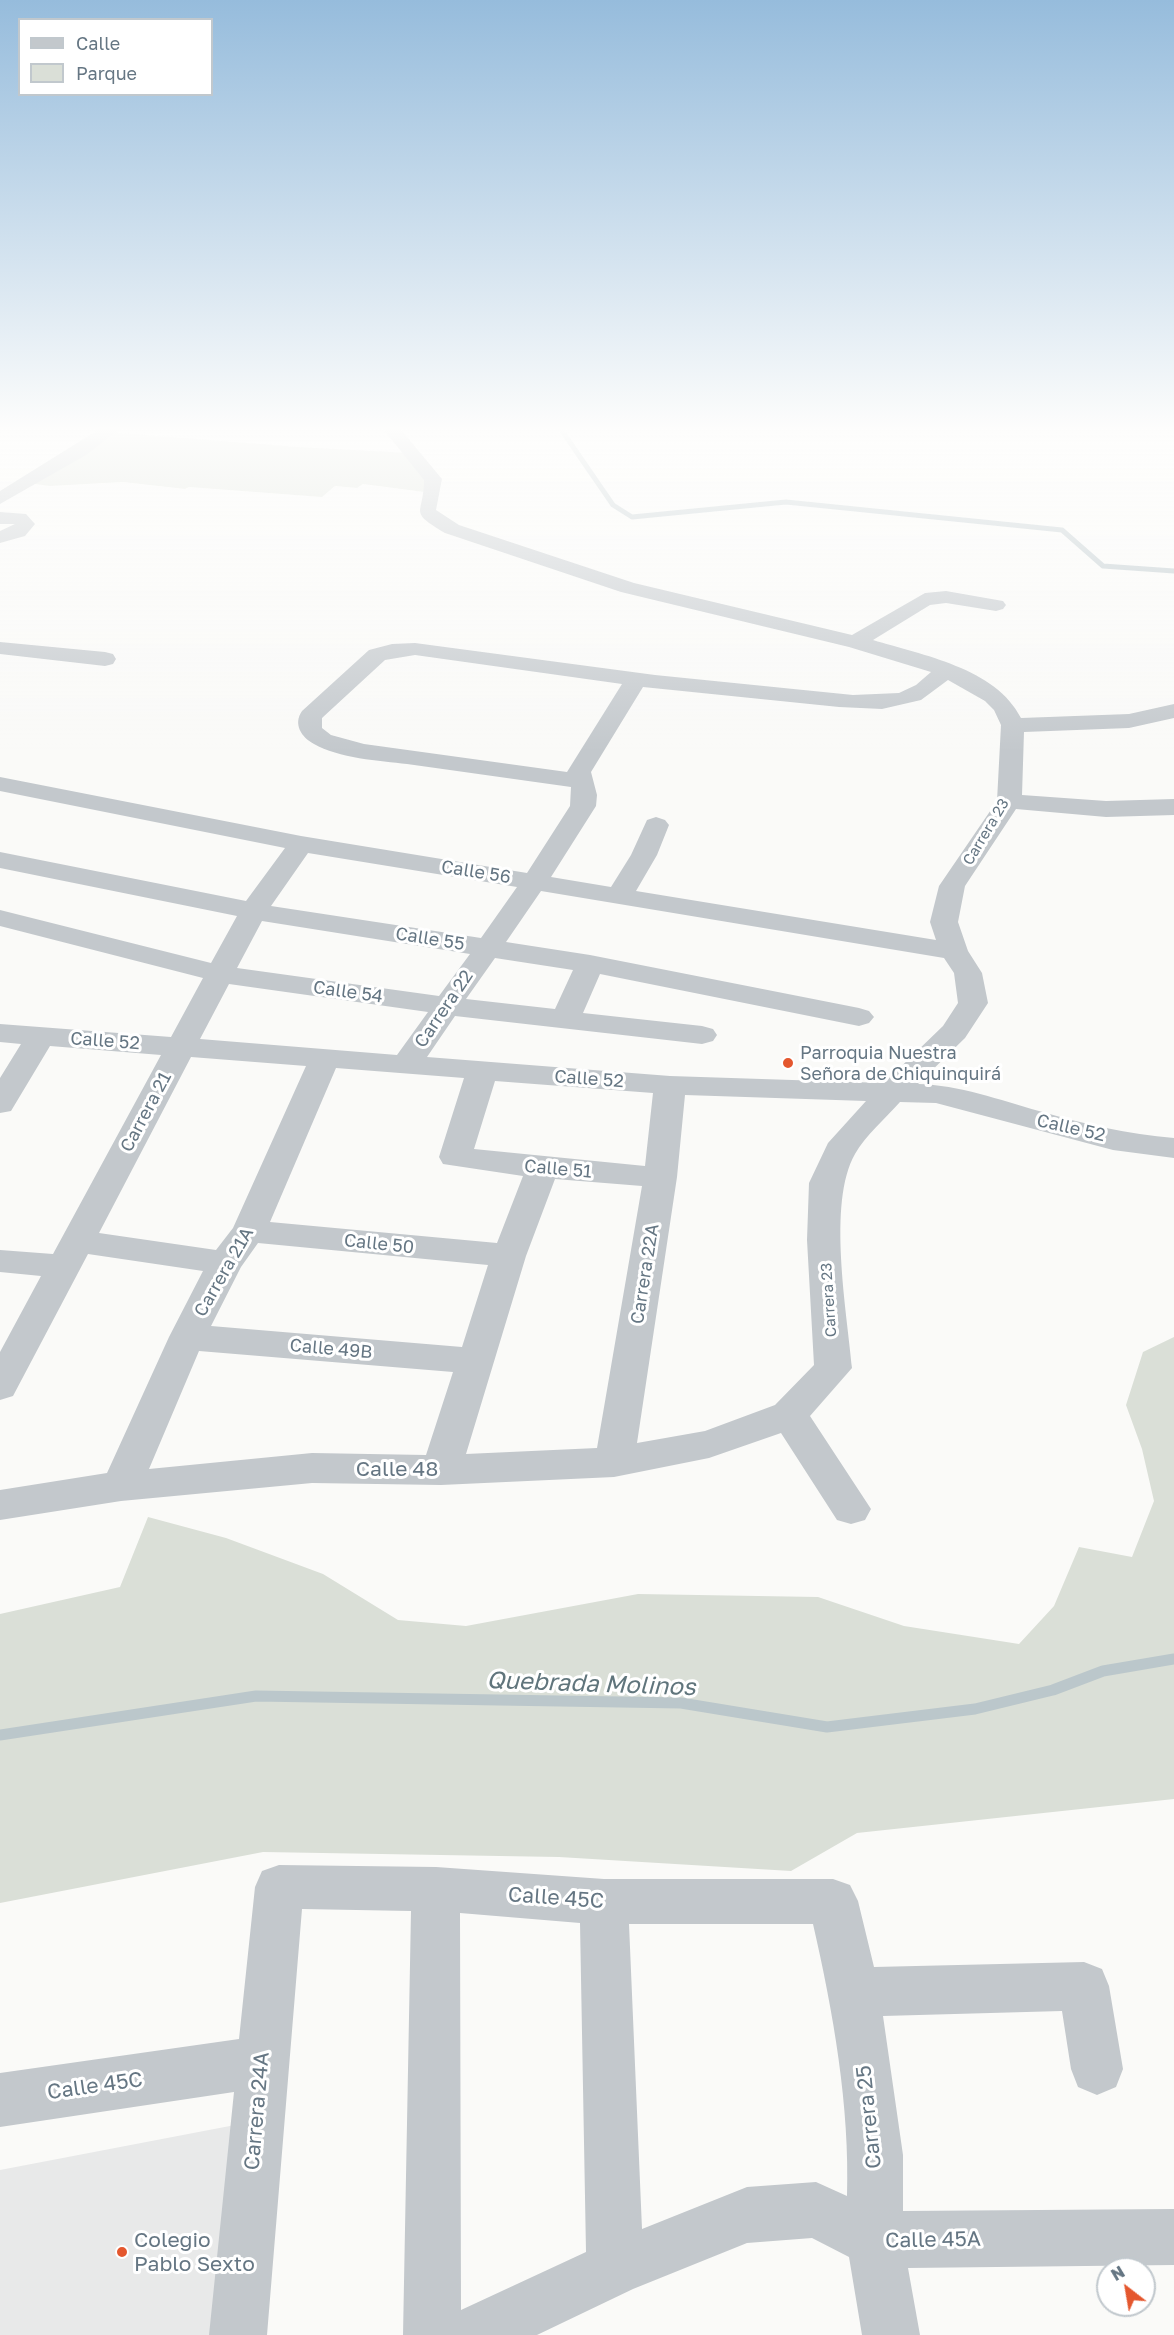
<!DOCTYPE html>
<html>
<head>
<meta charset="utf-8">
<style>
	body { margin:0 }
	#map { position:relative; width:1174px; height:2335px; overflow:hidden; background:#fafaf8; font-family:"Golos Text",sans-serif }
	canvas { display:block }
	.legend { position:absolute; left:18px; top:18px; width:195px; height:78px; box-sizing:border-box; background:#fff; border:2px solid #c1c8cd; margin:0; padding:8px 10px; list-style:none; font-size:18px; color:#657683 }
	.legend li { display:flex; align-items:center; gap:12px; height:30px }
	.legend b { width:30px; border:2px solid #c1c8cd }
	.north { position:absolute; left:1096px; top:2257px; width:60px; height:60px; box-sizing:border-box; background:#fff; border:2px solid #c1c8cd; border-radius:50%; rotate:329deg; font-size:16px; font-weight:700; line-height:24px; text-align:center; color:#657683 }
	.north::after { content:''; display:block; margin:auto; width:21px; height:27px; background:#e4572e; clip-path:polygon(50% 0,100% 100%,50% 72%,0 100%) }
</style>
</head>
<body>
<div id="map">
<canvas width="1174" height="2335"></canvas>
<ul class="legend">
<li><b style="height:8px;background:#c3c8cc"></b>Calle</li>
<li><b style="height:16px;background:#dadfd7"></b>Parque</li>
</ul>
<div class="north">N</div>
</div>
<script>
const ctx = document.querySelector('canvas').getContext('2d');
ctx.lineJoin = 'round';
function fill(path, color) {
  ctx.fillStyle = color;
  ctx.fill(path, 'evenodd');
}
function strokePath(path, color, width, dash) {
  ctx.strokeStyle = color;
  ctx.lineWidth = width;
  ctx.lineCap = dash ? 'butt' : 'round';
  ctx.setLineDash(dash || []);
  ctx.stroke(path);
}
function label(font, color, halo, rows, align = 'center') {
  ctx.font = font + ' "Golos Text",sans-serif';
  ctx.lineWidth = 6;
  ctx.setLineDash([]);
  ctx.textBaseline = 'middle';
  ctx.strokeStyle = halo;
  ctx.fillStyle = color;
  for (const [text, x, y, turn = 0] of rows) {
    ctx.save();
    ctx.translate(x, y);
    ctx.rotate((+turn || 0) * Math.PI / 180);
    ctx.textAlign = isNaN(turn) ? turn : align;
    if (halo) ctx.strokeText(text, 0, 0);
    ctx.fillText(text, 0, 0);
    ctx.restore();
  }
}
const built = new Path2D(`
	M256,2121L238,2335H0V2170Z`);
const green = new Path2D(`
	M108,432L297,447L412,453L432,493L363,484L357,488L335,486L322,497L189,487L185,489L123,482L50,486L27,483Z
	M1174,1337V1799L857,1833L791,1871L559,1857L263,1852L0,1903V1614L120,1587L148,1517L226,1538L323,1574L398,1620L466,1626L638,1594L818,1597L904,1626L1019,1644L1054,1606L1079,1547L1132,1557L1154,1501L1142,1449L1126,1405L1143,1352Z`);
const streamFar1 = new Path2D(`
	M558,425L613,505L632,517L786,502L1062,530L1103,566L1174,571`);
const stream = new Path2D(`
	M0,1735L256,1696L681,1703L827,1727L975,1709L1053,1690L1103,1671L1174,1659`);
const minor = new Path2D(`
	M106,425H125L86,455L0,504V491Z
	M380,425H397L442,479L436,510L459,525L634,583L852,635L925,593L946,591L1003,601L1006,605L1003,609L996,611L946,603L930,605L873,640C922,655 996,668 1021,718L1129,714L1174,704V718L1129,728L1024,732L1022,795L1106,801L1174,799V815L1106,817L1016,809L965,886L958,922L968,951L982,973L988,1003L965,1038L918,1084C959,1085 1000,1100 1039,1111C1084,1124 1128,1134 1174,1138V1158L1113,1150L936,1103L900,1102C886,1118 865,1136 855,1154C827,1203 847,1311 852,1368L810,1416L871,1509L865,1520L851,1524L837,1520L781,1433L709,1458L614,1477L441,1485L312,1483L121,1501L0,1520V1490L107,1473L169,1337L203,1271L88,1254L13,1396L0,1400V1352L41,1276L0,1272V1250L53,1254L161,1055L50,1046L11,1111L0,1113V1078L21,1044L0,1042V1024L171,1037L203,978L0,926V910L211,963L237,916L0,868V852L246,901L285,848L0,791V777L301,836L527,873L570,806L571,787C516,779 462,772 407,764C380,761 338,758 314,744C301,737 293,724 302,711L369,650L392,644L415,643L655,675L853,695L899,693L916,685L931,672L849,647L621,592L445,533C407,510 424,516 424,480ZM415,655L622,684L567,772L364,744L331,735L322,728V718L385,660ZM948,680L985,701L994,710L1001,725L997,801L939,886L930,922L936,940L636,891L657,855L669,825L665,820L656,817L647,820L631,855L611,887L551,877L596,806L597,795L591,772L643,687L839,707L882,709L921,700ZM308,853L517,887L481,938L271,906ZM541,891L944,958L954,973L958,1003L943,1026L884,1083L670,1076L427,1057L455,1016L702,1044L713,1041L717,1035L713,1029L702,1026L583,1013L600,974L859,1026L869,1023L874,1017L869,1011L859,1008L590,955L506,942ZM262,921L470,954L439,996L237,968ZM495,958L573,970L555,1009L466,999ZM229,984L428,1012L397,1055L200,1039ZM191,1057L306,1066L233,1228L216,1250L99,1233ZM336,1068L464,1078L439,1157L443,1164L523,1176L497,1243L270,1222ZM495,1081L653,1093L645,1166L474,1149ZM685,1095L866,1101L828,1143L809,1183L807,1240L814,1365L775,1405L705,1431L637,1443L677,1177ZM555,1179L642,1186L597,1448L466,1454L526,1256ZM258,1243L488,1265L462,1347L211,1326L241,1267ZM199,1351L453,1372L426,1455L312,1453L149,1469Z
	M0,512L26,514L35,524L25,536L0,543V531L15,524H0Z
	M0,642L105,652L113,654L116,659L113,664L105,666L0,654Z
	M279,1865L436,1867L604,1879H833L850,1885L858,1901L874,1967L1084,1962L1102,1969L1109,1986L1123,2069L1116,2087L1097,2095L1078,2087L1071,2069L1062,2011L883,2016L903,2155V2211L1174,2209V2265L908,2268L920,2335H862L849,2257L812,2238L747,2243L633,2289L537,2335H403L411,1911L302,1909L267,2335H209L234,2092L0,2127V2073L239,2039L255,1887L262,1871ZM460,1913L580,1923L586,2252L461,2310ZM629,1924H813C833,2011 850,2107 847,2196L816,2182L747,2187L642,2229Z`);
const markers = [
	[788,1063,6,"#e4572e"],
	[122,2252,6,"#e4572e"]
];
const farStreetnames = [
	["Carrera 23",986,832,-59],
	["Carrera 23",829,1300,-94]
];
const streetNames = [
	["Calle 56",476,872,9],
	["Calle 55",430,939,9],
	["Calle 54",348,992,8],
	["Carrera 22",444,1009,-56],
	["Calle 52",105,1041,4],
	["Calle 52",589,1079,4],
	["Carrera 21",146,1112,-62],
	["Calle 52",1071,1128,13],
	["Calle 51",558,1169,5],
	["Calle 50",379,1244,6],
	["Carrera 21A",224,1272,-60],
	["Carrera 22A",645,1274,-81],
	["Calle 49B",331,1349,5]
];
const poiNames = [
	["Parroquia Nuestra",800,1053],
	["Señora de Chiquinquirá",800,1074]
];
const nearStreetnames = [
	["Calle 48",397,1469],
	["Calle 45C",556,1898,4],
	["Calle 45C",95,2086,-8],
	["Carrera 24A",257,2111,-85],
	["Carrera 25",869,2117,-96],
	["Calle 45A",933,2240,-1]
];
const nearPoinames = [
	["Colegio",134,2240],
	["Pablo Sexto",134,2264]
];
const nearWaternames = [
	["Quebrada Molinos",591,1684,2]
];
fill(built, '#e8e9e9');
fill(green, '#dadfd7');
strokePath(streamFar1, '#bbc7cb', 5);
strokePath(stream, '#bbc7cb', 11);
fill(minor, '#c3c8cc');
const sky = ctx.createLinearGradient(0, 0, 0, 752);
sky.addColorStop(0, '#96bcdc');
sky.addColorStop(0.57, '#fdfdfc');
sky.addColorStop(1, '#fdfdfc00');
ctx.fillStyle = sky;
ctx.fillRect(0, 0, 1174, 752);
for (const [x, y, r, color] of markers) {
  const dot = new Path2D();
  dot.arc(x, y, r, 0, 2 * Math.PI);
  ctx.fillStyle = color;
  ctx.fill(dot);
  strokePath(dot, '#fff', 2);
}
label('15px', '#657683', '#fff', farStreetnames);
label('18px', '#657683', '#fff', streetNames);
label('18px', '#657683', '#fff', poiNames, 'left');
label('21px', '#657683', '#fff', nearStreetnames);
label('21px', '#657683', '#fff', nearPoinames, 'left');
label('italic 24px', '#60757c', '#fff', nearWaternames);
</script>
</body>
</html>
